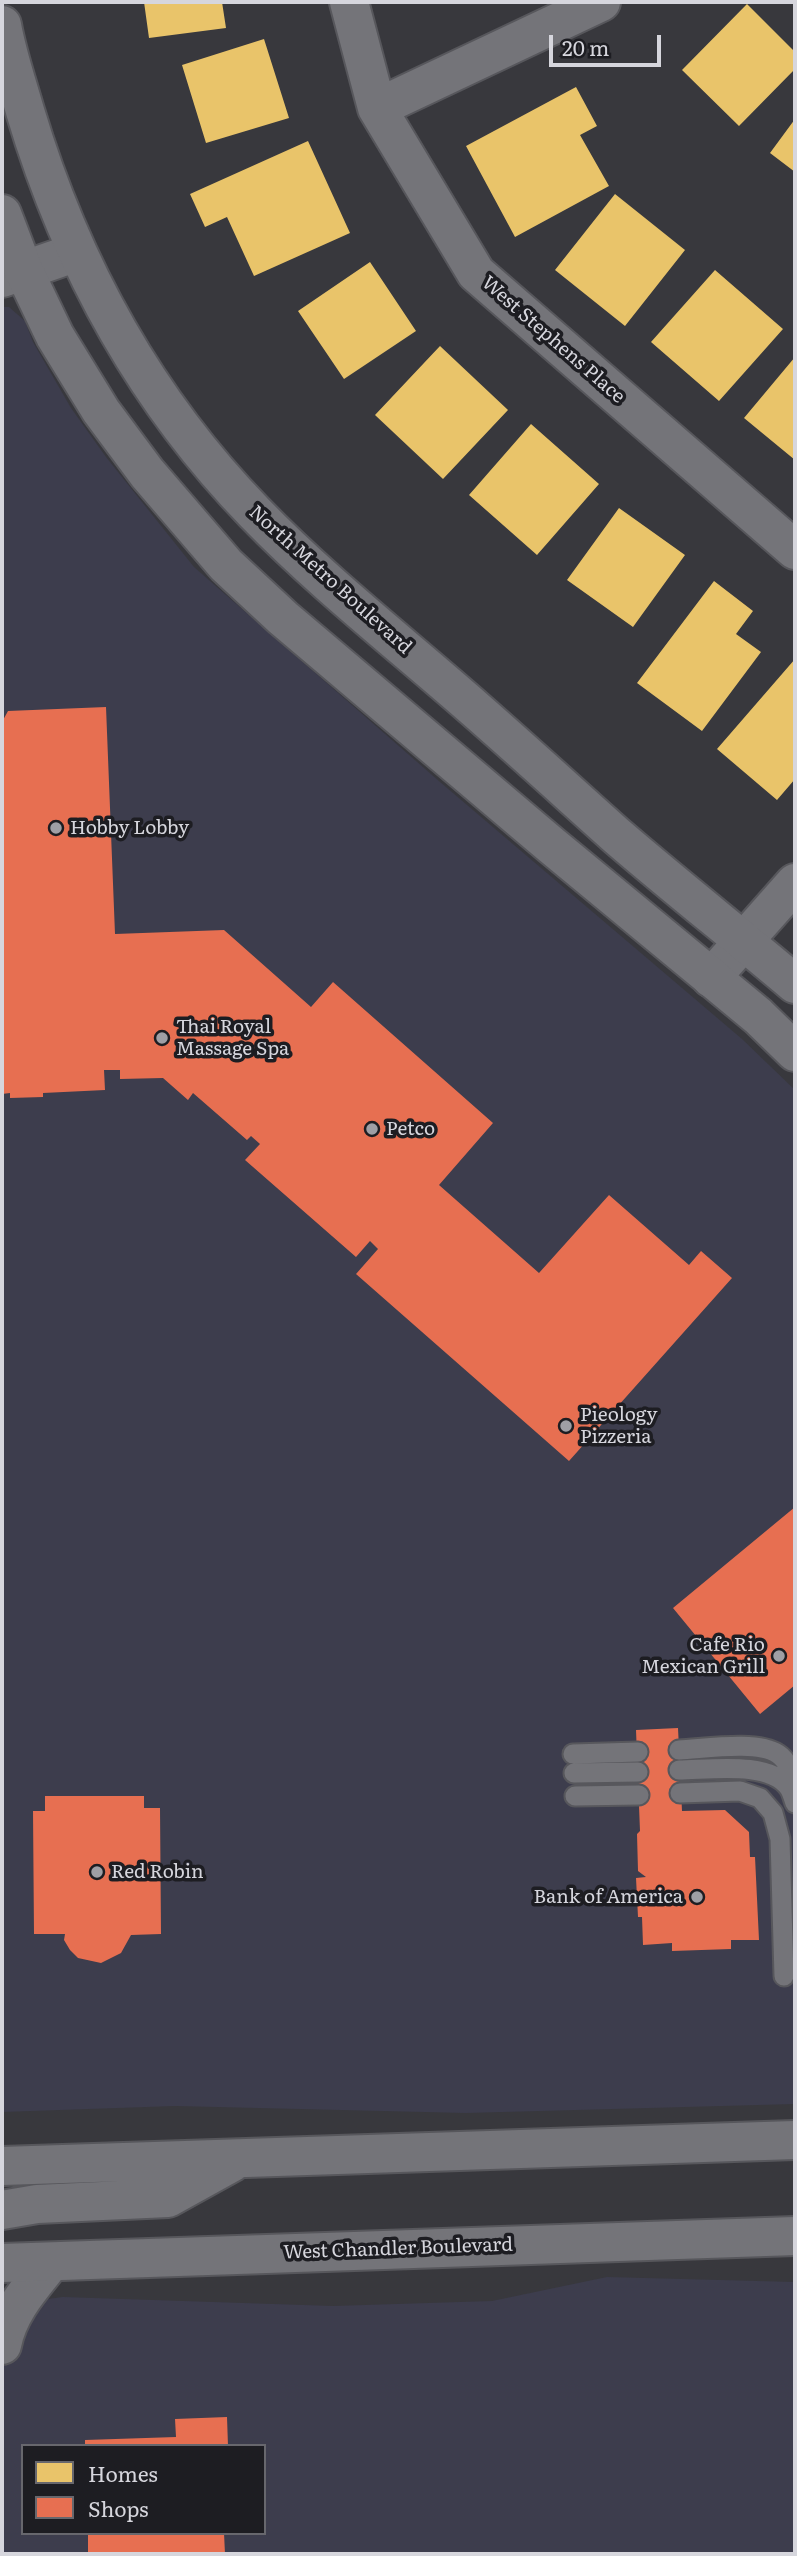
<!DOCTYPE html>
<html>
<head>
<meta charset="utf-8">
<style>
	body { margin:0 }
	#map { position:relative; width:797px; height:2556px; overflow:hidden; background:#38383d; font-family:Literata,serif }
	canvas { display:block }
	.frame { position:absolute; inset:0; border:4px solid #d6d6dd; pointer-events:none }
	.legend { position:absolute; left:21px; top:2444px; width:245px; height:91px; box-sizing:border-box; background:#1d1d22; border:2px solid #67676d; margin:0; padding:9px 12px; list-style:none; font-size:21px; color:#d6d6dd }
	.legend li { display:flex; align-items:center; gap:14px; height:35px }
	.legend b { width:35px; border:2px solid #67676d }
	.scale { position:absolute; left:549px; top:35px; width:112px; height:32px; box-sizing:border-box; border:4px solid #d6d6dd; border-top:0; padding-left:9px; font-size:21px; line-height:24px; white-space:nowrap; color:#d6d6dd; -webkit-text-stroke:5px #1d1d22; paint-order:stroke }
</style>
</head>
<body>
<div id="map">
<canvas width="797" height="2556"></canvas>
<div class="frame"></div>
<ul class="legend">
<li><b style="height:19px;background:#e9c46a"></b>Homes</li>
<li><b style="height:19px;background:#e76f51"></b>Shops</li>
</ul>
<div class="scale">20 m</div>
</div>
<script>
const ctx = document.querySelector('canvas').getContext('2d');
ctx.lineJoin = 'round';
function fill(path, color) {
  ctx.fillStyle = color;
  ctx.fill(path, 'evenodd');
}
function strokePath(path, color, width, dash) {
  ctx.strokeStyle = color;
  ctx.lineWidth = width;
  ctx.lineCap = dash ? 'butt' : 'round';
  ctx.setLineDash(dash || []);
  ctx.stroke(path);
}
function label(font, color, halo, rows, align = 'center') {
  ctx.font = font + ' Literata,serif';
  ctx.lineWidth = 7;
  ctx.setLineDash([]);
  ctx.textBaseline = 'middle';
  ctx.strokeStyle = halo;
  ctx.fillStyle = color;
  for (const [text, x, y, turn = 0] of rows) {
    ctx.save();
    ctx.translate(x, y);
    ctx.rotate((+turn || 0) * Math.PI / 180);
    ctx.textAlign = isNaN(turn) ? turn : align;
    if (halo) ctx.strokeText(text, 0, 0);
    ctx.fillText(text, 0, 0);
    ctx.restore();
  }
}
const built = new Path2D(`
	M2,307H9L25,321L33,342L71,408L106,457L194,567L440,782L742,1039L795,1090V2104L466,2113L175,2106L2,2112Z
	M607,2277L795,2282V2554H2V2305L63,2297L333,2306L492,2301ZM23,2446H264V2533H23Z`);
const homes = new Path2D(`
	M144,2H222L226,28L149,38Z
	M747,4L795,52V69L739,126L682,70Z
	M264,39L289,118L206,143L182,65Z
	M576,87L597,126L580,135L609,186L515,237L466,146Z
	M795,119V172L770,153Z
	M308,141L350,233L254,276L227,217L205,227L190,194Z
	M615,194L685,250L625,326L555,270Z
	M370,262L416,331L344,379L298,311Z
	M715,270L783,329L719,401L651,342Z
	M440,346L508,410L443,479L375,415Z
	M795,357V460L744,418Z
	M531,424L599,484L537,555L469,495Z
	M619,508L685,555L633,627L567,580Z
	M714,581L753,611L736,634L761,652L702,731L637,683Z
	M795,659V779L777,800L717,749Z`);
const shops = new Path2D(`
	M106,707L115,934L224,930L311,1007L333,982L493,1123L439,1185L539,1273L609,1195L689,1265L701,1251L732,1278L569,1461L356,1274L378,1249L370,1241L356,1257L245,1160L260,1144L251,1136L247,1140L193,1093L188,1100L163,1078L120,1079V1070H104L105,1090L43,1093V1097L10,1098V1093L2,1094V722L8,711Z
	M795,1507V1685L760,1714L673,1608Z
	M678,1728L682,1811L725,1810L749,1832L750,1857H755L759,1940H731V1949L672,1951V1943L643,1945L642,1917H638L636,1878L646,1877L638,1871L637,1834L640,1831L636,1730Z
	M45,1796H144V1808H160L161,1934L131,1935L121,1953L101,1963L78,1958L70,1950L64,1940L65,1934H34L33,1811H45Z
	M227,2417L228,2446H85V2440L176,2437L175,2419Z
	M88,2533H224L225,2554H88Z`);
const lane = new Path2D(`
	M679,1750C704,1749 757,1740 778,1754C789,1761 792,1776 795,1788
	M573,1754L638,1752
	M679,1770C708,1770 770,1760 789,1788C792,1792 793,1798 795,1803
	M574,1773L638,1772
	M680,1793L740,1791L760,1798L773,1813L780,1839L784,1976
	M575,1796L639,1795`);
const street = new Path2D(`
	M349,2L377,108L476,273L795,550
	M377,108L601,2
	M2,278L77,252
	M711,978L795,883
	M2,2345C8,2312 31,2287 51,2262`);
const secondary = new Path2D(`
	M2,25C7,54 17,83 25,111C70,262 145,400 255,513C323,583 401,644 475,709C523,751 570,794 618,837C676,887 737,935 795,984
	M2,214L23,269L55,336L101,411L147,473L226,565L283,618L551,845L758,1016L795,1052
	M2,2166L795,2140
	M2,2210L37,2204L168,2198L233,2162
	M2,2263L795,2236`);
const markers = [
	[56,828,7,"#9f9fa5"],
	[162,1038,7,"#9f9fa5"],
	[372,1129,7,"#9f9fa5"],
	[566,1426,7,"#9f9fa5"],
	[779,1656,7,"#9f9fa5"],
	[97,1872,7,"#9f9fa5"],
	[697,1897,7,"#9f9fa5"]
];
const streetNames = [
	["West Stephens Place",553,340,41],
	["North Metro Boulevard",330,580,42],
	["West Chandler Boulevard",398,2249,-2]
];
const poiNames = [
	["Hobby Lobby",70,828],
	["Thai Royal",176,1027],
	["Massage Spa",176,1049],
	["Petco",386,1129],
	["Pieology",580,1415],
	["Pizzeria",580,1437],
	["Cafe Rio",765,1645,"right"],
	["Mexican Grill",765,1667,"right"],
	["Red Robin",111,1872],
	["Bank of America",683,1897,"right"]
];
fill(built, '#3d3d4d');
fill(homes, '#e9c46a');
fill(shops, '#e76f51');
strokePath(lane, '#57575c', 23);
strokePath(street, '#57575c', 42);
strokePath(secondary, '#57575c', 42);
strokePath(lane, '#747479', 19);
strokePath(street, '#747479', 38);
strokePath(secondary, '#747479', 38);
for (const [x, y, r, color] of markers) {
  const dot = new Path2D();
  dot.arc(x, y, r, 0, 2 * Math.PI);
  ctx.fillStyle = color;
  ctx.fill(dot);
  strokePath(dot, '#1d1d22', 2.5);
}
label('19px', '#d6d6dd', '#1d1d22', streetNames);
label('19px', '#d6d6dd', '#1d1d22', poiNames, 'left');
</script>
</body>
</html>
